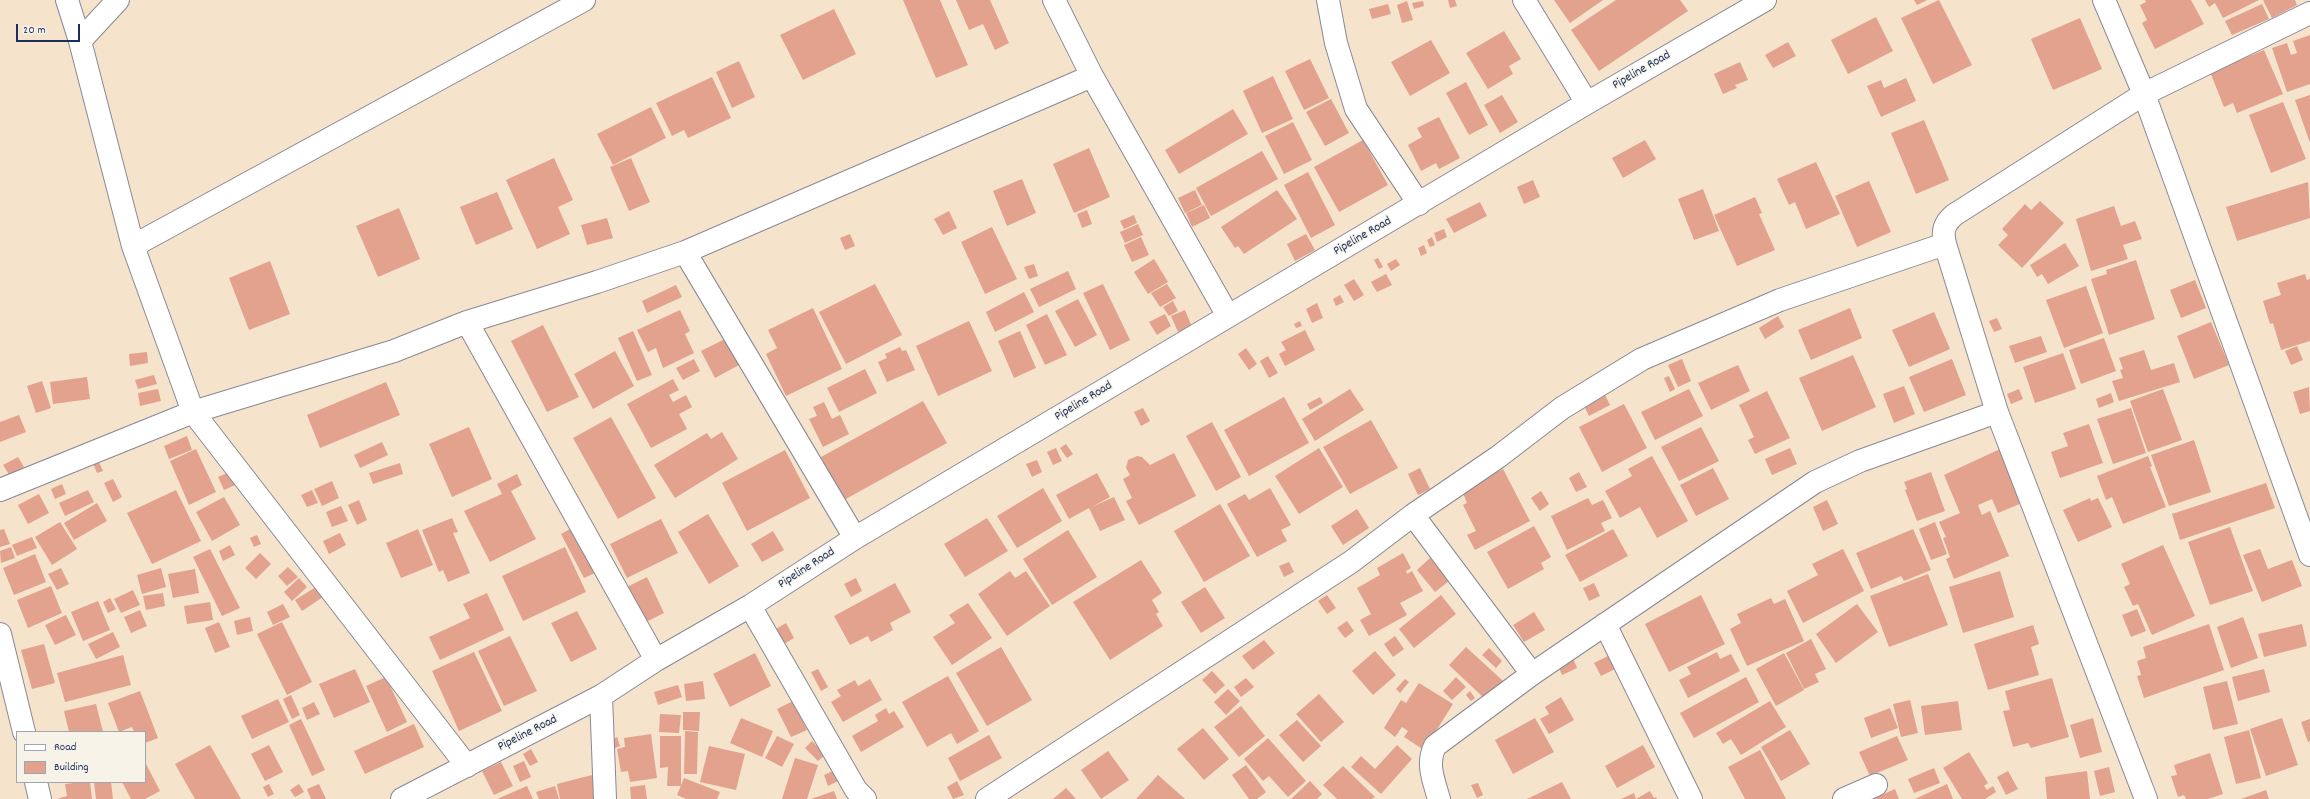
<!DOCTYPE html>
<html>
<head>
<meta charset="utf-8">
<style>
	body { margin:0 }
	#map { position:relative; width:2310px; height:799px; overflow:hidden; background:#f5e3cc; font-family:Dekko,sans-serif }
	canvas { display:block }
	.legend { position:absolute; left:16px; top:731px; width:130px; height:52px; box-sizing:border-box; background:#f7f3e8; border:1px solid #9fa5b1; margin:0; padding:5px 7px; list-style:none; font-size:12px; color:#1b2f5e }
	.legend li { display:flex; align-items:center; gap:8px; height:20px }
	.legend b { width:20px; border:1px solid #9fa5b1 }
	.scale { position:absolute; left:16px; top:24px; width:64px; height:18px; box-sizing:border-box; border:2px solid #1b2f5e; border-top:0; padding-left:5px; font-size:12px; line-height:14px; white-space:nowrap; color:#1b2f5e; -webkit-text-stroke:3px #f7f3e8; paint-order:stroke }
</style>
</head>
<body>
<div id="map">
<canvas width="2310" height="799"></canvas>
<ul class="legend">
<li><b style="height:5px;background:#fff"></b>Road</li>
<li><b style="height:11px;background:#e2a28e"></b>Building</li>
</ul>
<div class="scale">20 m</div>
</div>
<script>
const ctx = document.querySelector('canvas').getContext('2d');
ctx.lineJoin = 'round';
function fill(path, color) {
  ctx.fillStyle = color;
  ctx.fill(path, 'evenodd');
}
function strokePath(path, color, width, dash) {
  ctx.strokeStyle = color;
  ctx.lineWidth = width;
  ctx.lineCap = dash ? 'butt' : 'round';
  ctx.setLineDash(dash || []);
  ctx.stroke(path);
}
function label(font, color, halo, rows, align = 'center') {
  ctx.font = font + ' Dekko,sans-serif';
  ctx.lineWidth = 3;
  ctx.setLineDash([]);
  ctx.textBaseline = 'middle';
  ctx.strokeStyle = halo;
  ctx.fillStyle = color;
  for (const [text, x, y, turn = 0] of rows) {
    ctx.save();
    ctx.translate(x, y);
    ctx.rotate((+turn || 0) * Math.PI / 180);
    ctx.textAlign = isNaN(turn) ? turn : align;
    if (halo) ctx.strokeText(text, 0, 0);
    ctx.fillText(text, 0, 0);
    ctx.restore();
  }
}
const building = new Path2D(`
	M903,0H940L968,65L936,78Z
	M956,0H990L1009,43L995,50L983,24L969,30Z
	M1448,0H1455L1457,6L1450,8Z
	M1554,0H1603L1570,23Z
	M1616,0H1680L1688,11L1599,71L1571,30Z
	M1914,0H1927L1917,5Z
	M1939,0L1972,65L1933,84L1901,18Z
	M2145,0H2191L2204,24L2155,49L2142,23L2147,20L2140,5L2146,2Z
	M2205,0H2259L2223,18L2215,3L2209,7Z
	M2263,0H2295L2297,5L2272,18Z
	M1407,1L1413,20L1402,23L1397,5Z
	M1423,1L1424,6L1414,9L1412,3Z
	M1388,4L1391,14L1372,19L1369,9Z
	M2262,4L2269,19L2232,35L2225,21Z
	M834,9L856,54L803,80L780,35Z
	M1876,17L1893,51L1848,74L1831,40Z
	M2080,18L2102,69L2053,90L2031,39Z
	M1504,31L1521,59L1509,66L1513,74L1488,89L1466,53Z
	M2310,35V84L2287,92L2272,48L2287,43L2291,55L2297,53L2293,41Z
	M1431,40L1450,73L1410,96L1391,62Z
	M1788,42L1796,56L1773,68L1765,55Z
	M2264,50L2283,94L2237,113L2233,103L2224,107L2210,72Z
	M1310,59L1329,98L1304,110L1285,71Z
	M739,61L755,97L732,108L716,72Z
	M1740,62L1748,80L1735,85L1737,88L1723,94L1714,74Z
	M1273,76L1293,119L1262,133L1243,91Z
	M712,77L731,118L688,138L684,130L672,136L656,103Z
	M1906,78L1916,101L1881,117L1867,86L1881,80L1884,88Z
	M1466,82L1488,125L1469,135L1446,93Z
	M1502,95L1518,122L1500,133L1484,105Z
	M2310,95V143L2295,100Z
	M1331,99L1349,133L1325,146L1306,112Z
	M2283,102L2306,159L2271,173L2249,115Z
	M651,107L666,138L613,165L597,134Z
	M1233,109L1248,134L1179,174L1165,150Z
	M1439,117L1460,158L1439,169L1436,163L1421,171L1408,145L1422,137L1417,128Z
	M1924,120L1949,180L1916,194L1891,133Z
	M1293,122L1312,160L1284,174L1265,136Z
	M1363,140L1388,185L1339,212L1314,167Z
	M1645,140L1656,159L1623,178L1612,158Z
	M1089,148L1110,197L1074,213L1053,164Z
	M1262,151L1278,179L1211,216L1196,188Z
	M554,158L573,200L558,207L570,234L537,249L506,180Z
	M631,158L650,202L629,211L610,167Z
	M1816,162L1840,214L1806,229L1795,202L1789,205L1777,179Z
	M1308,172L1335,225L1311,238L1284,185Z
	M1022,179L1036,213L1007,226L993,191Z
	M1533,180L1540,197L1524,204L1517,187Z
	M1869,181L1891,232L1857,247L1835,196Z
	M2308,182L2310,218L2237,241L2226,207Z
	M1703,189L1719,231L1694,240L1678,199Z
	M1195,190L1202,205L1185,213L1178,198Z
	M1277,190L1297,219L1244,254L1238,246L1235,248L1221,227Z
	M497,192L513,229L476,245L460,207Z
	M1755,197L1762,213L1759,214L1775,250L1737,266L1714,215Z
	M2040,201L2064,223L2022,268L1998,245L2008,235L2002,229L2025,204L2031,210Z
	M1480,202L1487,216L1454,233L1446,219Z
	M1204,205L1210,218L1192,227L1186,213Z
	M2114,206L2121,226L2135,221L2142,239L2123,245L2128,259L2091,271L2076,219Z
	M399,208L420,259L378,277L356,226Z
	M1087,210L1092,224L1082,228L1077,214Z
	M949,211L957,228L943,235L934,219Z
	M1134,215L1137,223L1124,229L1120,221Z
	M607,218L613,238L587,245L581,225Z
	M1138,224L1143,235L1125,243L1120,232Z
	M992,227L1017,279L985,294L961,242Z
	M1444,229L1447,237L1437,242L1434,233Z
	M850,234L855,246L845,250L840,238Z
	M1306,234L1315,250L1295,261L1287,244Z
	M1141,237L1149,255L1132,262L1124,245Z
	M1432,237L1435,245L1430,247L1427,240Z
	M2065,243L2079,266L2048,284L2042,274L2037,277L2030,265Z
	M1424,245L1427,253L1421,256L1418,248Z
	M1378,258L1383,267L1379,269L1374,260Z
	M1154,259L1168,282L1148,294L1134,272Z
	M1396,259L1400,265L1391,271L1387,264Z
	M2136,260L2155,319L2109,335L2091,279L2107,274L2106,270Z
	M270,261L290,314L249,330L229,278Z
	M1034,264L1038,276L1029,279L1024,267Z
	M1068,271L1076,289L1039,307L1030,289Z
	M1386,274L1392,285L1377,292L1371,282Z
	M2305,274L2307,280L2310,279V341L2281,350L2273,323L2270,324L2263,301L2281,295L2277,283Z
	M1354,279L1364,295L1354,301L1344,285Z
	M2195,280L2206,308L2181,318L2170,290Z
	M875,284L902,335L846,364L819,312Z
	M1103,284L1130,340L1110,350L1083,293Z
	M1167,284L1176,298L1160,307L1151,293Z
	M676,285L682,297L647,313L642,301Z
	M2086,286L2103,333L2064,348L2046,300Z
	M1024,292L1034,312L995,332L986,312Z
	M1340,295L1344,302L1336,306L1333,299Z
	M1078,299L1097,335L1075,347L1055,311Z
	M1173,301L1178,311L1169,316L1163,307Z
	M1317,303L1323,318L1312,323L1306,309Z
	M813,308L842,369L786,396L766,354L777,348L768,330Z
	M1850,308L1862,338L1811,360L1798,330Z
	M680,310L690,331L685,334L694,353L663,368L656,348L648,352L637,330Z
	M1185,310L1192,327L1178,332L1171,316Z
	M1934,312L1950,349L1909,367L1892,330Z
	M1047,314L1067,355L1045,365L1026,325Z
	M1165,314L1171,326L1157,335L1149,322Z
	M1778,316L1784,327L1765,339L1759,328Z
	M1997,318L2002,329L1994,332L1989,321Z
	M969,321L992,371L938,396L916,346Z
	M1300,321L1302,326L1296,328L1294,324Z
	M2211,322L2229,365L2194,379L2177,336Z
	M543,325L579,397L547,412L511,341Z
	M1305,330L1315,350L1285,366L1279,354L1286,350L1281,342Z
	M633,331L652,375L637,381L618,338Z
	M1020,331L1036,368L1014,378L998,341Z
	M2041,336L2047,352L2015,363L2009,346Z
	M2104,338L2116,371L2081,384L2069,350Z
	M725,339L739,365L715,378L701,351Z
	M2297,346L2303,360L2291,365L2285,351Z
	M900,347L902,351L906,350L915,370L887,382L878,362L887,358L885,354Z
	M1246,348L1257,364L1249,370L1238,354Z
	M2144,350L2151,370L2174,363L2180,382L2119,401L2112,381L2123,378L2120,370L2123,369L2119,358Z
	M615,351L634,386L593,409L574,374Z
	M147,352L148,363L130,366L129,354Z
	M2063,353L2076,389L2035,403L2023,367Z
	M1853,355L1876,407L1822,431L1799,378Z
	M1268,356L1278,373L1269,378L1260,361Z
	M694,359L700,371L683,380L676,368Z
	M1682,359L1691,381L1678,387L1668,365Z
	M1952,359L1966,395L1924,412L1909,377Z
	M1738,365L1750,391L1711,410L1698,383Z
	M865,369L877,393L839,412L827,388Z
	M154,375L157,384L138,389L135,380Z
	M1669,376L1675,389L1670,392L1664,378Z
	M87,377L90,399L53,404L50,382Z
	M673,379L679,390L669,395L673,402L686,395L692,407L679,414L687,429L651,448L627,404Z
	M42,381L51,408L36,413L27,386Z
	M386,382L400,415L320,448L307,415Z
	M1904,386L1915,414L1894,423L1883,394Z
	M2309,387L2310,411L2300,414L2293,392Z
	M158,389L161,401L140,406L138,393Z
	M1350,389L1364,410L1315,441L1302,419Z
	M1689,389L1703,416L1655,440L1641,412Z
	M2019,389L2023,399L2011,404L2007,394Z
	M2163,389L2182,440L2148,452L2130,401Z
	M1767,391L1790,438L1755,454L1748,440L1754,437L1739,405Z
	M2111,393L2114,402L2099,408L2096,399Z
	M1605,395L1610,405L1589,416L1584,406Z
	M1284,397L1309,443L1249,476L1224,430Z
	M1320,397L1323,403L1310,410L1307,404Z
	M923,401L947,443L844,500L821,457Z
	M824,402L832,419L840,415L849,434L823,447L809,419L817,416L813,407Z
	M1624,404L1647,448L1602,472L1579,427Z
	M1143,408L1150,421L1141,426L1134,412Z
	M2131,408L2146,453L2113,464L2097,419Z
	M19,415L26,432L0,442V422Z
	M611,417L656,498L618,519L573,438Z
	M1371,420L1398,468L1350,494L1323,447Z
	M1212,422L1241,477L1216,491L1186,436Z
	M2089,424L2103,463L2060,478L2051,452L2068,446L2063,433Z
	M469,427L492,479L452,497L429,444Z
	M1701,427L1719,461L1679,481L1661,447Z
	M722,432L738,459L675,498L654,465L707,433L711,439Z
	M187,436L192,450L169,459L164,446Z
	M2194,440L2211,492L2169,506L2151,455Z
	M382,442L388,455L360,468L354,455Z
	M1066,444L1073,454L1067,458L1060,448Z
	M1056,448L1062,461L1053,465L1047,452Z
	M1319,448L1343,487L1299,514L1275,476Z
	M1790,448L1797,464L1772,475L1765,459Z
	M196,449L216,492L189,505L170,461Z
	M2000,449L2022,503L1998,513L1992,499L1978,505L1982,515L1990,511L2009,556L1954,579L1946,559L1950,557L1943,538L1946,537L1939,522L1960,513L1944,475Z
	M785,450L810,498L747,531L722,483Z
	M1174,453L1196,496L1139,525L1126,501L1132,498L1123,479L1130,475L1126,468L1128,460L1137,456L1142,457L1150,465Z
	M1652,456L1688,521L1657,538L1640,507L1620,518L1605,491L1632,476L1628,469Z
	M2148,456L2152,466L2150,467L2166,507L2123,524L2112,497L2106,500L2097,476Z
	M18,457L24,467L10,476L3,465Z
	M98,460L103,471L97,473L93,463Z
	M1037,460L1042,472L1032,477L1026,464Z
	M400,463L403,474L373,484L369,473Z
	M1420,468L1430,489L1418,495L1408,474Z
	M1713,468L1729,499L1696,516L1680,485Z
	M236,469L242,482L224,490L218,477Z
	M1503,469L1530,521L1475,550L1467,535L1476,531L1463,505L1467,503L1463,493L1476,486L1475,483Z
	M1579,472L1587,487L1576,492L1569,478Z
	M1931,472L1945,511L1917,521L1905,490L1907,489L1904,482Z
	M1097,473L1110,497L1092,507L1114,497L1125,520L1100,531L1089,508L1069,519L1056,495Z
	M517,474L522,485L511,491L536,539L490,562L464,511L502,494L497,484Z
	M113,479L122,497L113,502L104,483Z
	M332,481L339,498L322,506L314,489Z
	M2266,483L2275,508L2180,540L2172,514Z
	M62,484L66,494L55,499L51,489Z
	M1043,488L1062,521L1017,548L997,516Z
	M1270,488L1291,525L1281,530L1287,541L1257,557L1227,504L1245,494L1249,500Z
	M88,490L94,502L65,516L59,503Z
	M176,490L201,541L152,564L127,513Z
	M312,490L318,503L307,507L301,495Z
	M1541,491L1549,504L1540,511L1531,498Z
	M39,494L49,513L28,524L18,505Z
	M224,497L240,525L212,541L196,512Z
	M1588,498L1592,505L1603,500L1612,518L1601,523L1605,531L1567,550L1551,516Z
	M2090,498L2091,501L2098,498L2112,527L2078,542L2063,510Z
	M359,500L367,520L357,525L348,505Z
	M1827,500L1838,524L1823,531L1813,507Z
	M97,503L107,521L74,540L64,523Z
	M1220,504L1250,556L1204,582L1174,531Z
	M341,506L348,521L332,527L326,512Z
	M1357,509L1369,528L1343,545L1331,526Z
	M708,514L739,566L709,584L678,532Z
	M452,518L458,532L453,533L470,573L448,582L443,570L439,572L422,530Z
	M987,518L1008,551L965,577L944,544Z
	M661,519L678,553L627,578L610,544Z
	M60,522L77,549L52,565L35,537Z
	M1935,522L1947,554L1931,560L1919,529Z
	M1534,526L1551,557L1541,563L1544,569L1508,589L1487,552Z
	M2230,527L2253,591L2210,605L2188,542Z
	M572,528L595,573L584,578L561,534Z
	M4,529L10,544L0,547V530Z
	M418,529L433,565L401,578L386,543Z
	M1613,529L1628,556L1580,582L1565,555Z
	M1913,529L1931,570L1904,581L1901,576L1871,589L1856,553Z
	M1068,530L1097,577L1052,605L1023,559Z
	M773,531L784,550L762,562L751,544Z
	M340,533L346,545L329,554L323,541Z
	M257,535L261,544L254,547L250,538Z
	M32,537L37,548L17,556L12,545Z
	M230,545L235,555L223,561L219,551Z
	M2163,545L2195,616L2152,635L2138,604L2133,606L2124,587L2130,584L2121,564Z
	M11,547L15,558L1,563L0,551Z
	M565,547L586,592L523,621L502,576Z
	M210,549L240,608L222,616L193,557Z
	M1843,549L1864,591L1803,623L1787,591L1818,575L1812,564Z
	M2260,549L2268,569L2292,560L2302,586L2262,602L2243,555Z
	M260,553L271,564L256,579L245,568Z
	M1403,553L1411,568L1406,571L1407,574L1412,571L1423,591L1400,603L1407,615L1369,636L1360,620L1371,614L1357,588L1380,575L1377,568Z
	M35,554L46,582L14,595L3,568Z
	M1430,558L1449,581L1435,592L1417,570Z
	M1141,560L1162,593L1152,600L1159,612L1156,614L1163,626L1110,660L1073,602Z
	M1289,562L1294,572L1284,577L1279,566Z
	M288,567L298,577L287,586L278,576Z
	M61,568L69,584L57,590L48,574Z
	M161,568L166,587L142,594L137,575Z
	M195,569L199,593L173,598L168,574Z
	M1010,571L1015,578L1026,571L1050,606L1007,636L978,594Z
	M2000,571L2014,617L1963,633L1949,587Z
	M1928,574L1948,625L1889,647L1870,596Z
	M647,577L664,613L644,623L627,587Z
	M299,578L307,587L292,601L284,592Z
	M856,578L862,591L851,597L844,584Z
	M895,583L911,612L890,623L893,630L871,642L868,636L850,645L834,616Z
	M1594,583L1600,596L1589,601L1583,588Z
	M51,586L62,613L28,628L17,600Z
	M316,587L323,597L302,611L295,600Z
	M1205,587L1225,618L1201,633L1181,602Z
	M133,590L140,605L121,613L114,599Z
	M163,593L165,606L146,610L143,596Z
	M487,593L504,630L440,660L429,637L470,618L463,604Z
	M1327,595L1336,608L1327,614L1318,601Z
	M1441,595L1456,614L1414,648L1399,629Z
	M1701,595L1725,644L1669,672L1645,624Z
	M110,598L116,609L108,613L103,602Z
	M1771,598L1774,604L1785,599L1804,641L1747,666L1730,629L1741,623L1737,614Z
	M98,601L110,630L83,641L71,612Z
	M210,602L213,620L187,624L184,606Z
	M968,603L992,638L952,665L933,637L955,623L949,615Z
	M283,604L290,617L273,625L267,612Z
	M1857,604L1878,632L1836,663L1816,634Z
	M2137,609L2146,631L2131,637L2122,615Z
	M140,610L147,626L131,633L124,617Z
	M577,611L597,649L571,662L551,623Z
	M1534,612L1545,630L1524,642L1513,625Z
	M66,615L76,635L55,645L45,625Z
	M250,617L253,631L237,635L234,621Z
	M2243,617L2258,658L2231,668L2217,627Z
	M1347,621L1354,631L1345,638L1337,628Z
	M219,622L230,647L215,653L205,628Z
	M282,622L312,682L287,695L257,634Z
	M786,623L794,638L784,644L776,629Z
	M2209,624L2224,670L2144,698L2137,676L2141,675L2137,661L2146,658L2143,647Z
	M2302,624L2307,646L2264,657L2258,634Z
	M2033,625L2039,644L2031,647L2039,675L1988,690L1974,644Z
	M113,632L120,647L96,659L88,644Z
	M510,636L537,691L504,706L478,651Z
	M1395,636L1404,649L1393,657L1384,644Z
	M1811,639L1826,669L1815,674L1819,682L1804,689L1786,653Z
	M1264,640L1275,653L1253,670L1242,656Z
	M44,644L55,683L32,689L21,650Z
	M1001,647L1032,700L987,726L956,673Z
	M1466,647L1503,681L1486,700L1449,665Z
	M1489,648L1502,661L1496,668L1482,655Z
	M1375,651L1396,675L1373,695L1352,671Z
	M474,652L502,711L459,731L432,671Z
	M1717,652L1720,659L1731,654L1740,671L1688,698L1679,680L1691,674L1687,667Z
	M755,653L771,686L730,707L713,674Z
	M1784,653L1804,690L1776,706L1756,669Z
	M123,655L131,685L65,702L57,673Z
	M1610,655L1617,668L1601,676L1594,663Z
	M1573,658L1577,668L1562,675L1558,665Z
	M355,669L370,702L334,718L319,684Z
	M818,669L828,687L821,691L811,672Z
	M2264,669L2270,692L2238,701L2232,677Z
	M1212,671L1225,685L1215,694L1202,680Z
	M948,676L979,731L957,744L951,733L927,747L902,702Z
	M386,677L407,722L387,732L366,686Z
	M1456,677L1466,687L1452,700L1443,691Z
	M1746,677L1759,702L1694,738L1680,713Z
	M1246,678L1254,687L1241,697L1234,687Z
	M2052,678L2069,737L2031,748L2028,743L2013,747L2003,711L2010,710L2005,691Z
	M870,679L882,700L843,722L831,702L841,696L837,690L855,680L858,686Z
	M1405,679L1409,682L1400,693L1396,689Z
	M703,681L705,699L686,701L684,684Z
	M2227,681L2238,724L2213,730L2203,687Z
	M1419,683L1453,704L1424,750L1404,737L1408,731L1402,727L1395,737L1384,728L1401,700L1406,703Z
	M678,685L682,697L658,705L654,692Z
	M1228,689L1240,701L1226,715L1214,702Z
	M140,691L158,738L145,743V732H134L132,727L119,732L108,703Z
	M1470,691L1475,698L1471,701L1466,695Z
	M1319,694L1344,722L1321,742L1296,714Z
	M291,695L300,715L292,719L283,699Z
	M1561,697L1574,720L1549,734L1540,719L1549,714L1545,707Z
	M278,699L289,722L252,739L241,716Z
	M1910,700L1918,733L1901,737L1893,704Z
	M793,701L807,730L791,737L777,709Z
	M1770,701L1786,727L1741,755L1731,739L1723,744L1716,733Z
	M1958,701L1962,730L1925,735L1921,706Z
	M314,702L320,714L307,720L302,708Z
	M96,704L103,732H69L64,711Z
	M1241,706L1265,736L1239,757L1214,727Z
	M886,708L889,714L894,711L904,727L861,752L852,736L878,721L875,715Z
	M1890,708L1898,728L1871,738L1864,718Z
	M683,712H700L699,731L683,730Z
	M660,714L681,715L679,733L659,732Z
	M741,718L773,731L762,757L730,743Z
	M1535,718L1554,752L1513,774L1495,740Z
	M2093,718L2102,752L2080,758L2070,725Z
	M2282,718L2298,765L2266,776L2250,729Z
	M301,719L325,770L312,776L289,725Z
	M2310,719V741L2308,742L2301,722Z
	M1297,720L1321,746L1303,762L1279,735Z
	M414,724L424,747L365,774L354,751Z
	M1203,728L1229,759L1204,780L1177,749Z
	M1790,730L1810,764L1781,781L1761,747Z
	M2249,730L2261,778L2236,784L2224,737Z
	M685,731L698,732L697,774H684Z
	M651,734L657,778L630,782L628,771L621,772L617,749L625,747L624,738Z
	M989,735L1002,758L960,781L948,758Z
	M660,736H681V786H667L668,767L660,768Z
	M777,736L794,744L782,767L765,758Z
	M1897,736L1908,760L1870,776L1859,752Z
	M617,737L620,746L613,749L610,740Z
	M1268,738L1306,781L1288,797L1269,776L1263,781L1244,759Z
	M812,741L825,755L818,761L805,748Z
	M210,745L241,799H195L175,764Z
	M269,745L283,772L265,781L251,754Z
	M1397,745L1412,759L1381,794L1351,767L1361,756L1375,769Z
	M1643,745L1655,767L1617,788L1605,766Z
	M709,746L745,754L736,790L700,782Z
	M531,749L538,762L530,766L523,754Z
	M1760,750L1786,799H1745L1728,767Z
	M1108,751L1129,780L1101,799L1081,770Z
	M1969,752L1988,783L1984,786L1987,790L1993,786L1996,792L1985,799H1962L1943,768Z
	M2210,753L2223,794L2208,799H2186L2184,795L2178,797L2171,776L2177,775L2174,765Z
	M795,758L818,765L807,799H782Z
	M524,761L531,777L520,782L513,766Z
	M145,762L160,791L145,799H131L122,782H145Z
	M501,762L513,786L494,795L482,771Z
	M1246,765L1266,792L1257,799H1249L1232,775Z
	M1343,766L1375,797L1372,799H1337L1323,785Z
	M2109,767L2115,792L2100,796L2094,771Z
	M1934,768L1940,783L1914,793L1908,779Z
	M833,771L838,781L828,786L824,775Z
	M2008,771L2018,789L2006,795L1997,777Z
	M2087,771L2090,799H2047L2045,777Z
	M592,775L598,799H560L557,784Z
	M1158,775L1185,799H1136Z
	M684,778L720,792L717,799H686L677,795Z
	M957,781L964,795L953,799L947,787Z
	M1310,781L1322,794L1317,799H1291Z
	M82,782H90L92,799H57L67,796L65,784Z
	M94,782H111L113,799H96Z
	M1562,782L1571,799H1527Z
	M1478,783L1483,795L1477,798L1471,785Z
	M269,784L274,794L268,797L263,787Z
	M299,784L304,792L295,797L290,790Z
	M319,784L326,799H311L307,789Z
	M1947,784L1953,799H1915Z
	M645,785L647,799H631L630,787Z
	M527,786L533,799H497Z
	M555,786L559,799H539L536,792Z
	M1066,788L1076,799H1053Z
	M1895,789L1899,799H1872Z
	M2266,790L2269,799H2241Z
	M834,791L837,799H811Z
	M1650,791L1654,798L1656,797L1657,799H1621L1634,793L1636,799Z`);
const minor = new Path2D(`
	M67,0L80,41L133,246L193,412L467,766
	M1054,0L1092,76L1228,316
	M1328,0L1336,43L1356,109L1419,204
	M1524,0L1587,103
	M2104,0L2144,94L2310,555
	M80,41L118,0
	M133,246L584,0
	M467,322L656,660
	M0,490L193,412L394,351L467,322L597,282L685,252
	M1413,515L1532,674
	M855,538L685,252L1092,76
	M750,606L856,790L865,799
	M1605,624L1691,799
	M0,634L24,732
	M601,696L605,799
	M36,782L40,799
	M402,799L601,696L656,660L750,606L855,538L1587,103L1765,0
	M987,799L1351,562L1413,515L1498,457L1562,408L1642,359L1780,300L1945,244
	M1439,799C1434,781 1426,764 1435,746L1532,674L1815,482L1860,461L1997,412
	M1844,799L1876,785
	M2146,799L1997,412L1945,244C1942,231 1944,224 1954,215L2144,94L2310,13`);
const streetNames = [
	["Pipeline Road",1642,71,-30],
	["Pipeline Road",1363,237,-30],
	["Pipeline Road",1084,402,-31],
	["Pipeline Road",807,569,-33],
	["Pipeline Road",528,734,-27]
];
fill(building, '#e2a28e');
strokePath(minor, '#888995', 24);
strokePath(minor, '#fff', 22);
label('13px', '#1b2f5e', '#f7f3e8', streetNames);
</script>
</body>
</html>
